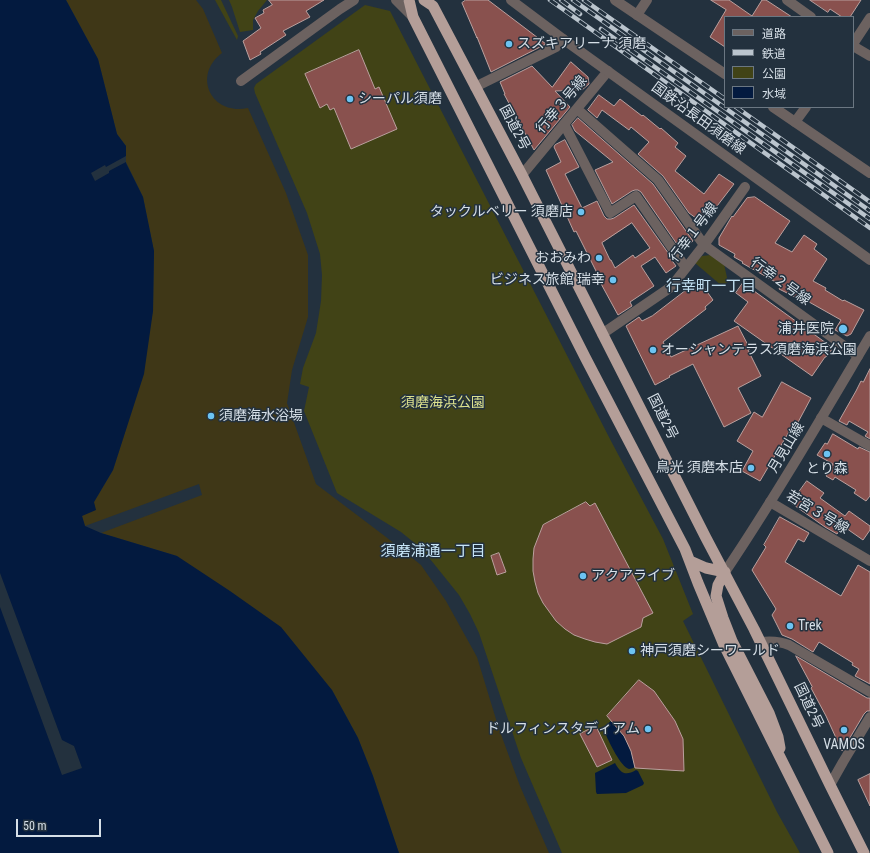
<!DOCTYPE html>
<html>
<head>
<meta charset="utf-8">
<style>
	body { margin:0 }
	#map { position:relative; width:870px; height:853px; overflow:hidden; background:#23313e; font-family:"Roboto Condensed","Noto Sans JP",sans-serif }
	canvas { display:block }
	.legend { position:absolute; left:724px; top:16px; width:130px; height:92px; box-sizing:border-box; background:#23313e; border:1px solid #6b7782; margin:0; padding:5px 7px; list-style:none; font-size:12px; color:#d6dfe7 }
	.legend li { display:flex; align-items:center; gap:8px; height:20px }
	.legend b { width:20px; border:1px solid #6b7782 }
	.scale { position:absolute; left:16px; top:819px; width:85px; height:18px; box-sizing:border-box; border:2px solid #d6dfe7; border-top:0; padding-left:5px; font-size:12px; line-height:14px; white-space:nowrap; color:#d6dfe7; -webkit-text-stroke:3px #23313e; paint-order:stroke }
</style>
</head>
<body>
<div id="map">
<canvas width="870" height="853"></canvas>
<ul class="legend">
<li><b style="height:5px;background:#6c6260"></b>道路</li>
<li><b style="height:5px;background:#bac4cd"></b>鉄道</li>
<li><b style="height:11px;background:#414316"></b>公園</li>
<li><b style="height:11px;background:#031a3f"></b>水域</li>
</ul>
<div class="scale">50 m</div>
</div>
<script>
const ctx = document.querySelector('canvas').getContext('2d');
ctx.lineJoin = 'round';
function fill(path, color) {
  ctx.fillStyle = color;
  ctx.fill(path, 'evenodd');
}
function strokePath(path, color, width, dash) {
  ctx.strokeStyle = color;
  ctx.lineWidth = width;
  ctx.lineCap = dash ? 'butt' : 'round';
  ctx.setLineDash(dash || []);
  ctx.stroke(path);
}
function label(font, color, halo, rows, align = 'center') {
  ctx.font = font + ' "Roboto Condensed","Noto Sans JP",sans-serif';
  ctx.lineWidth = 3;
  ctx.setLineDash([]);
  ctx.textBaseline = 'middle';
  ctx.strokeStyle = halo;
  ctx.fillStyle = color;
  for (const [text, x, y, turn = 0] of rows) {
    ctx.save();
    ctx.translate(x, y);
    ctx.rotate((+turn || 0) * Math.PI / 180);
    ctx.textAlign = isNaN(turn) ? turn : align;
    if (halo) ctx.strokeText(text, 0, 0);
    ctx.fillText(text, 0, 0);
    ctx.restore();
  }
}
const green = new Path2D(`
	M215,0H221L238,36L237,40Z
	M229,0H267L258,11L253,20V30L240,32L232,7Z
	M365,5L390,11L611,441L663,539L693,614L683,621L777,812L800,853H562L521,758L479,633L470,614L459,595L422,549L401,532L337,493L304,411L309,387L300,384L303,368L316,333L321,301L322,275L320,254L307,213L255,93L254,88L256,84Z
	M711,255L724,264L728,282L722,286L695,263L702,256Z`);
const sand = new Path2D(`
	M66,0H196L203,9L222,53C192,75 211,116 248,108L286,193L308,255V317L292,370L287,403L316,484L386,537L421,565L446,601L477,657L499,729L520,786L549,853H399L373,776L358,738L332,690L177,556L101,533L202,495L199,484L85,526L82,516L94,502L113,470L126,429L153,311L154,251L143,197L126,162V146L117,134L98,59Z`);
const water = new Path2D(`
	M0,0H66L98,59L117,134L126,146V163L143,197L154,251L153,311L144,374L113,470L94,502L96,510L82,516L85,526L101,533L177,556L230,591L281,627L332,690L358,738L373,776L399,853H0Z
	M611,721L624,736L631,751L635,767C633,768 631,769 629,769C621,767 609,742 606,735C605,732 606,728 606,725Z
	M615,763C621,774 626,776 636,770L638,771L644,783L643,785L626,793L597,794L596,792L595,773Z`);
const pier = new Path2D(`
	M126,156V162L109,171V173L95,181L91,173L105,165L106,167Z
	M0,573L62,740L74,746L82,768L62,775L0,607Z`);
const building = new Path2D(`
	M269,0H324L306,11L310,17L283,31L286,35L260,52L261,54L250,60L243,41L261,28L255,18L264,13L263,10L272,5Z
	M466,0H488L546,44L491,72L477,37V38L462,3Z
	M711,0H729L752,16L762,0H766L792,17H725V47L710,37L726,10Z
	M810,0H861L850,17H842L830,9L828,12Z
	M359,50L375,89L379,87L397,129L351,149L334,108L330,110L327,104L320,108L305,74Z
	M571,62L588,77L589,84L582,90L555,91L570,107L560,119L559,118L560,119L534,150L504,94H505L500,82L532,66L552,87Z
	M599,95L614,106L620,99L642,116L643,115L660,129L661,128L678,143L675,147L686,156L675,171L704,194L719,174L734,184L714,210L711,207L700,221L689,213L663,176L638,154L649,142L631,127L629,130L602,110L597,118L588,110Z
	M578,118L653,184L693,241L681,250L641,192L638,190H635L632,191L612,204L595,170L613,162L575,131L572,125Z
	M565,140L579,167L565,174L582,208L597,201L604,216L607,219H611L614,218L634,205L671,257L670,258L676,266L666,273L655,257L641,266L654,286L630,302L632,306L618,315L599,280L600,279L576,231L574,232L546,170L561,162L554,147L555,145ZM632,223L650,248L635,258L633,255L615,268L611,260H610L602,243Z
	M755,197L790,221L775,243L792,252L804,235L817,244L814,249L827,259L813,281L826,288L825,290L843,301L844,300L864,310L851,334L847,336L835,330L841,320L802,298L801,300L779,289L781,285L742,263L743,262L734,257L735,254L719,245V238L732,216L733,217L747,198Z
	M697,282L698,284L700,282L713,300L705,307L706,309L663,342L671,357L738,326L750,349L748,350L761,376L738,388L751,413L724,427L693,364L669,376L670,377L655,385L626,326L639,317L642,321L652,316Z
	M743,283L833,348L826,357H825L812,376L734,321L748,302L736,293Z
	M870,369V439L865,436L868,432L849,421L847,425L839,421L856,391L861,381L863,382Z
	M782,382L811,398L796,426L793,425L760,481L742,471L753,451L737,441L754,412L762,417Z
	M833,434L858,449L859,447L870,452V496L866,501L854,493L856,490L835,477L833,480L826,476L833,464L817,455L825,443L827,444Z
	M807,481L824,493L820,498L845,516L849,511L870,526V530L863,540L843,526L837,534L825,527L791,503Z
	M586,502L590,506L595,503L653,613L643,618L641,627L607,644L595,642L585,639L574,635L565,629L556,621L543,603L538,593L535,582L533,571V559L534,548L543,525Z
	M780,517L809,533L804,542L798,539L785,562L841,596L858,565L870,572V684L855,676L859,669L852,665L853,663L819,642L813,652L792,639L782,635L772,615L776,609L752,570L766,547L764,545Z
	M499,553L506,572L497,575L491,556Z
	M796,656L867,698H870V711H867L864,714L842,751L826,716L811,688L812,687Z
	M639,680L654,691L675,721L683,739L684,771L635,768L631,751L624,736L607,716Z
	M596,726L612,760L597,767L580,734Z
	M870,774V806L858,780Z`);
const minor = new Path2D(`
	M396,0L413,17
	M787,0L811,17
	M637,15L647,0
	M853,44L870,18
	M853,46L870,56
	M241,81L340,9L354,0
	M475,87L556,47L563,39
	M577,109L658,180L704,245L858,356
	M795,122L806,107
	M564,124L610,213L636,196L686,268
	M522,175L608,71
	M602,334L671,287L704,245L745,187
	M821,418L870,446
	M770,502L870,561
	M761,642C771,641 779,641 789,645L870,692
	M830,785L843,762L870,717`);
const tertiary = new Path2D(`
	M511,0L563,39L870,260
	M615,0L725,74
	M773,107L870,173
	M725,572C776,496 823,415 870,336`);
const trunk = new Path2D(`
	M409,0L413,17L585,357L685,549L698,583L724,645L828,853
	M424,0L433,6L522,175L706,538L754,629L830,785L864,853
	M690,561L706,568L725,572L718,585L716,596L723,618L732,641L769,713L778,737L780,748`);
const rail = new Path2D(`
	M550,0L870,228
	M561,0L580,14
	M573,0L870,211
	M584,0L725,99
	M601,29L870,219
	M736,107L870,202`);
const markers = [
	[509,44,4,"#6cc3f2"],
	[350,99,4,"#6cc3f2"],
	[581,212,4,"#6cc3f2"],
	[599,258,4,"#6cc3f2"],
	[613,280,4,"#6cc3f2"],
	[843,329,5,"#6cc3f2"],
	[653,350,4,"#6cc3f2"],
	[211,416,4,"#6cc3f2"],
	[827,454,4,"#6cc3f2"],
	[751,468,4,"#6cc3f2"],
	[583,576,4,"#6cc3f2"],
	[790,626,4,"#6cc3f2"],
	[632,651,4,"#6cc3f2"],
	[648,729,4,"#6cc3f2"],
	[844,730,4,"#6cc3f2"]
];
const poiNames = [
	["スズキアリーナ 須磨",517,44],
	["シーパル須磨",358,99],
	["タックルベリー 須磨店",573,212,"right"],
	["おおみわ",591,258,"right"],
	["ビジネス旅館 瑞幸",605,280,"right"],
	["浦井医院",834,329,"right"],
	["オーシャンテラス須磨海浜公園",661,350],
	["須磨海水浴場",219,416],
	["鳥光 須磨本店",743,468,"right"],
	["とり森",827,469,"center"],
	["アクアライブ",591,576],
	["Trek",798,626],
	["神戸須磨シーワールド",640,651],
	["ドルフィンスタディアム",640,729,"right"],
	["VAMOS",844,745,"center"]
];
const streetNames = [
	["行幸３号線",562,105,-50],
	["国鉄沿長田須磨線",698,119,36],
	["国道2号",514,128,62],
	["行幸１号線",694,233,-53],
	["行幸２号線",780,282,36],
	["国道2号",662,417,63],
	["月見山線",787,448,-59],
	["若宮３号線",817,513,31],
	["国道2号",808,706,64]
];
const parkNames = [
	["須磨海浜公園",443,403]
];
const neighbourhoodNames = [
	["行幸町一丁目",711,287],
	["須磨浦通一丁目",433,552]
];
fill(green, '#414316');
fill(sand, '#3f3717');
fill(water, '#031a3f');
fill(pier, '#23313e');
fill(building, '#89514e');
strokePath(building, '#baa09e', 1);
strokePath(minor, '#6c6260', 10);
strokePath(tertiary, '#6c6260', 10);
strokePath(trunk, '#b49e98', 11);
strokePath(rail, '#bac4cd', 4.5);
strokePath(rail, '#23313e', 3, [9]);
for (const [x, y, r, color] of markers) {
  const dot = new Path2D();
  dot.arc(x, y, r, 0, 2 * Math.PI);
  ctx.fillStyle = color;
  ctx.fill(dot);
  strokePath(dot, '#23313e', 1.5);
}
label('14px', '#d6dfe7', '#23313e', poiNames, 'left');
label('14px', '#d6dfe7', '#23313e', streetNames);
label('14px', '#dce18d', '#23313e', parkNames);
label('15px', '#c5e3f5', '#23313e', neighbourhoodNames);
</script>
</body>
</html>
